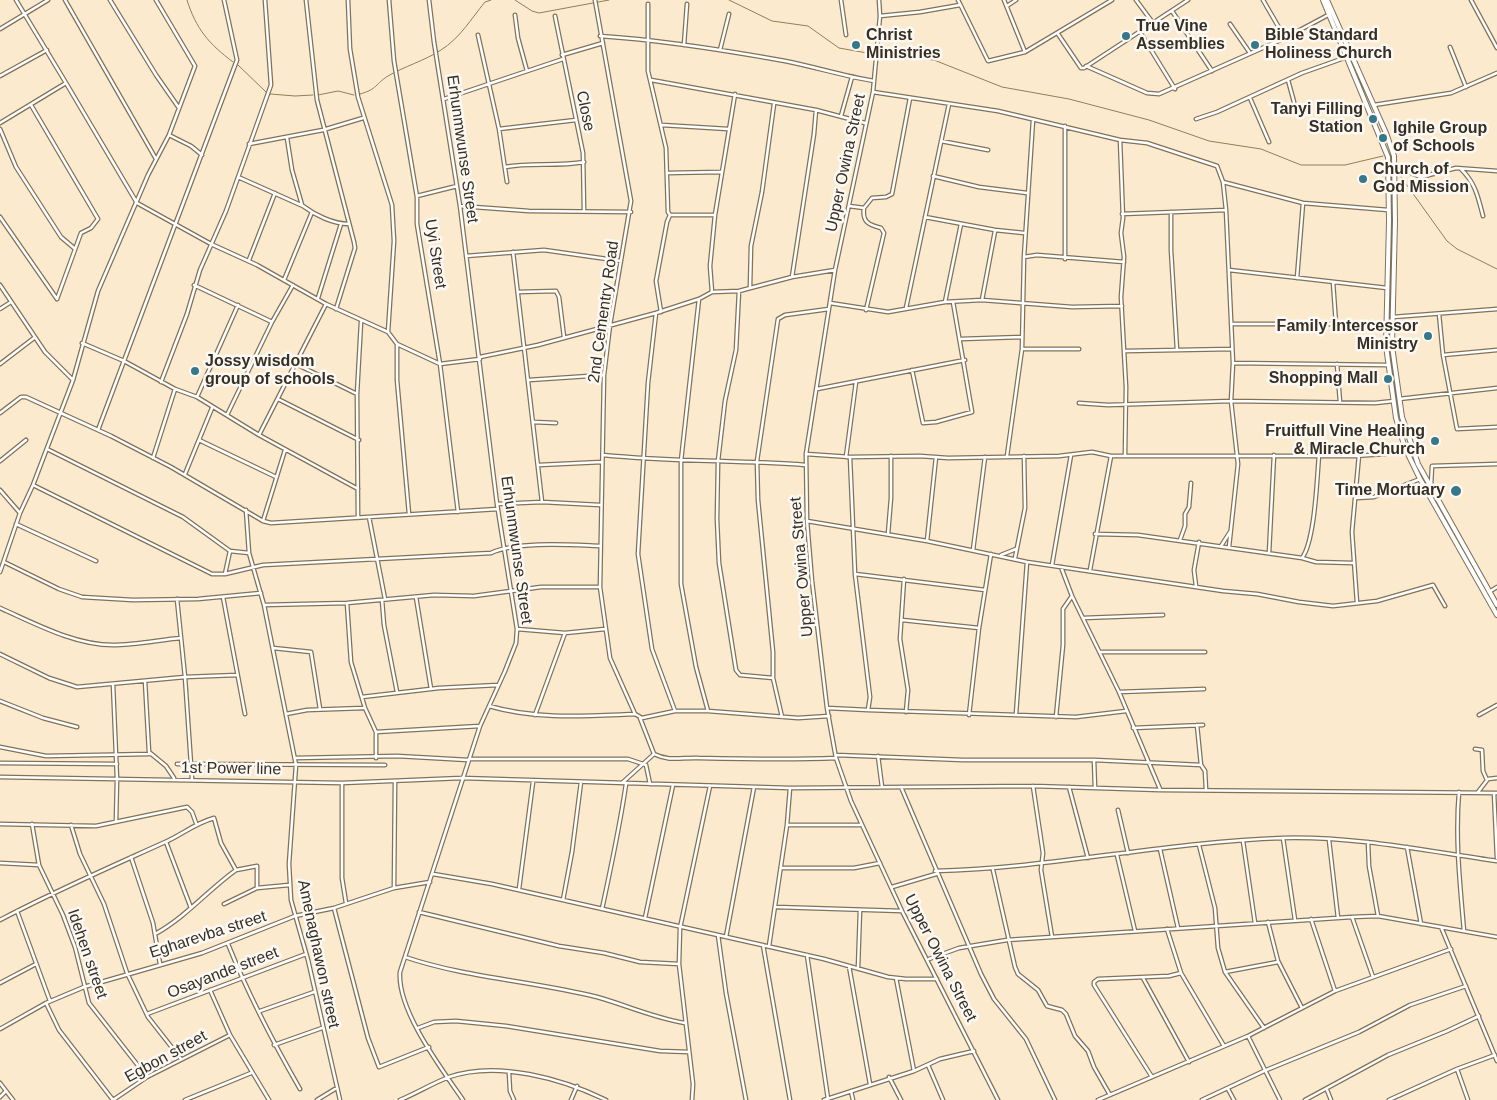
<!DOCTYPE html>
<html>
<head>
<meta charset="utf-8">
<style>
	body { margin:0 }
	canvas { display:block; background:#fbeace }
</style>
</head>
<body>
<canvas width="1497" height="1100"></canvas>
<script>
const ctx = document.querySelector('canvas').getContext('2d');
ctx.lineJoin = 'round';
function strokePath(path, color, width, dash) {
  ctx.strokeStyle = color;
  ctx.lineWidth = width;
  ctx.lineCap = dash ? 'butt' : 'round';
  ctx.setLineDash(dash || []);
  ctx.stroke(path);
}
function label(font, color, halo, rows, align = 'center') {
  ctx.font = font + ' Helvetica,sans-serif';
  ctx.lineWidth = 5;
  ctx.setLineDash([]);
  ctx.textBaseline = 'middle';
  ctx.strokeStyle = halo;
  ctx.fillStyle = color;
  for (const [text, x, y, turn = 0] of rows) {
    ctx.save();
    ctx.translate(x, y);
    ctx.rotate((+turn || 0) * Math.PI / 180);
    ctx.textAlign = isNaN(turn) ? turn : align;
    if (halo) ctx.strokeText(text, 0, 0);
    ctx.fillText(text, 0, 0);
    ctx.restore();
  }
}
const stream = new Path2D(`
	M187,0C196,29 209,44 233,62
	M515,0L532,11L539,13L609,0
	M729,0L772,21L808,26L839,48L873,54
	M881,55L934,60L1002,87L1069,99L1149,120L1209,141L1261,149L1301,165H1345L1383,156
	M238,65L266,92
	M270,94L295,96L313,95
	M360,94C378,89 375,84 388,76C405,66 424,61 441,50C460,38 471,19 485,2L491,0
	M318,95L338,91L354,95
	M1401,177L1447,241L1457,249L1497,269`);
const street = new Path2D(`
	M16,0L66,83
	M65,0L156,159
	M110,0L156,75L179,108
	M306,0L317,100L354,242L355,248L336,309
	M348,0L350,49L358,97L392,205L394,241L388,332
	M389,0L394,61L417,197V224L440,364L458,512
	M429,0L434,42L460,206L497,504L517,629L516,643L505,671L480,726L400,972C397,1010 441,1068 463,1100
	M595,0L631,201L610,325L604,375L600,587L610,658L635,714
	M841,0L846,35
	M879,0L880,16L873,92L835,270L806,454L807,521L812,581L827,708L836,758L851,801L902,911L998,1100
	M958,0L988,61L1025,52L1112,0
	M1004,0L1025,52
	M1136,0L1153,23
	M1263,0L1285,38
	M1471,0L1497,48
	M648,4V71L666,148L668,212L670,215L667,222L656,281L661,312
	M1007,6L1016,0
	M1172,11L1212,71
	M515,15L518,38L527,71
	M555,16L583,153L584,211
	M880,16L920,12L960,5
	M1230,24L1250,53
	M0,29L48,0
	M1140,32L1175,89
	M1058,34L1081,68H1084L1188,0
	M478,35L499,129L507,182
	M600,36C662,40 724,50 785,61C815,67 844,76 874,81
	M684,45L687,4
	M1450,47L1466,87
	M720,50L729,14
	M562,55L603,43
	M1086,66L1147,93L1159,94L1285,38L1330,14
	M0,76L47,50
	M651,80L816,110L865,123
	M1288,80L1294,102
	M873,92L998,111L1120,140L1147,143L1217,166L1223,182L1226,210L1233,363L1231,401L1238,464L1229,547
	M1250,98L1269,142
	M444,99L563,59
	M31,105L98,219L91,228L81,233L57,299
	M1374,105L1451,93L1497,73
	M841,116L852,77
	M1196,119L1217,112L1302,73L1347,57
	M0,123L66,83L137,203L211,244L257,265L326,304L388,332L397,344L440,364L480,359
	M662,125L728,129
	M0,129L16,167L61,237L74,248
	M499,129L576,120
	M169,135L191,146L202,155
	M287,138L292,170L302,205
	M941,141L988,150
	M249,144L323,130L363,118
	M1394,166L1421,177L1456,168L1497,171
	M505,167C531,162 557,167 584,162
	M1461,169C1476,184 1478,197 1483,216
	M667,173L721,172
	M933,176L979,187L1027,193
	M238,177L303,206C315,215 333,224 349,224
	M1223,182L1303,203L1388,210
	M417,196L457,186
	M460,206L529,211L631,212
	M849,206L864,208
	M1171,212V250L1177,350
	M1122,214L1226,210
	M670,215H715L710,266L712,292
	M715,215L735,94
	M0,217L57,299
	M925,217L995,230L1024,233
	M513,252L542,502
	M466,256L544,250L621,261
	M1024,257L1037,255L1124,262
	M1065,259V126
	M249,260L275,193
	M1229,270L1387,288
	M792,277L814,134L816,110
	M1297,278L1303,203
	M284,280L312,212
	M1333,282L1336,324
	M0,285L45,352L73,380
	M194,285L272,322
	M750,287L751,246L762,192L774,104
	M739,291L736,350L725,401L718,461L717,519L719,563L736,670L740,675L773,678
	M518,292L556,291L559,297L564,337
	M318,298L341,224
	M699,299L681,461V584L696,667L708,711
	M982,300L995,231
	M945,302L961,224
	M830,303L888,312L945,302L982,300L1072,307L1122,306
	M906,308L949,104
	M0,309L11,302
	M866,310L884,233L881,228C869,225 862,222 864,208L872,198L886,197L892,194L910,98
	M656,313L648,383L638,554L652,649L675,711
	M1439,314L1443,355L1457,429L1497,427
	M1393,317L1497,309
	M1231,324H1386
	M961,339L1022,337
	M82,343L124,361L175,389L197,397L259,435L358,489
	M397,344V380L409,514
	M1022,349L1024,257L1033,120
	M1126,351L1232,349
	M1443,355L1497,350
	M480,357L538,345L656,313L699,299L712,292L739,291L792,277L835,270
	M1233,363L1387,365
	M0,364L34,338
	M296,364L357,394
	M1337,364L1340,402
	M912,370L923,423L936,422L972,412L953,302
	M529,380L604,375
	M161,382L187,314L200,270L226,211L271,85L265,0
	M817,389L965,360
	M197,397L238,305
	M278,399L359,440
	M1399,399L1497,388
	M1079,403L1108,405L1231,401L1375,403L1394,401
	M0,413L21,397H26L111,436L171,467L263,521L271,523L498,509
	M227,415L272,322L293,285
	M534,422L556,423
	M98,430L237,60L224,0
	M259,435L326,304
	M199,440L276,477
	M47,449L183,517L230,551L249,553
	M806,454L850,457L920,456L948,458L1059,456L1092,452L1111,456
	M603,455C670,462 738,460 805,465
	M1007,456L1022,349H1079
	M1125,456H1354L1385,454L1405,449
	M846,457L856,382
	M153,458L175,389
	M0,461L26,440
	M539,465L602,462
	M185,474L212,408
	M33,485L212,574H225L263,565L491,553C517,541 572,545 600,546
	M1431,486L1432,466L1497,464
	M0,490L20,513
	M1356,498L1374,497L1420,479
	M497,504L542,502L600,505
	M246,510L249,553L264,605L296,765L289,864L291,900L308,960L340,1100
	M369,517L385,599
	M358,518L357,394L361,322
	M263,521L285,450
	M807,521L927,541L1027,562L1223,591L1257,594L1299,602L1333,606L1377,601L1433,585L1445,606
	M16,524L96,561
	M888,534L891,498V456
	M1095,534L1138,535L1302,558C1315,541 1317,478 1319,455
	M1180,540L1185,526V514L1189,507L1191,483
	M927,541L936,457
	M1221,546L1230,532
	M973,550L985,457
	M1269,553L1274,455
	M1001,555L1016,549
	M1015,558L1025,508L1024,456
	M1302,558L1316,562L1353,563
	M4,562L59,589L82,597L133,600L198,599L261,593
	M1052,565L1071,455
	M1061,567L1072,596L1119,692L1160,789
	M1090,570L1111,456H1125L1126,387L1121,297L1124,257L1121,233L1123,218L1120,140
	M0,572L20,513L33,485L73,380L98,291L148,175L169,135L195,66L156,0
	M225,574L230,551
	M855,574L985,590
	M904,579L900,639L908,690L906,712
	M1196,586L1194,570L1199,542
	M1489,592L1497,587
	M223,597L245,714
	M416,597L431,689
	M177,599L185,677L192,779
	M382,600L384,625L397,692
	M347,603L351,662L365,708L376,732L480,726
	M1357,603L1352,532L1359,455
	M264,605L347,603L434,595L474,596L541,587H600
	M0,608C34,623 74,645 113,645C135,645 159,640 181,638
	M1083,618L1163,615
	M902,620L979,628
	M517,629L565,633L605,629
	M273,648L311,652L320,709
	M1100,652H1205
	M0,654L49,678L77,687L185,677L237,675
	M145,681L149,752L166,766L174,778
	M113,684L117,779L116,822
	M1119,692L1204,689
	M362,697L439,688L498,685
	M0,701L43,718L77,727
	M489,706C537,720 585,716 635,714L642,718L675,711H708L798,718L829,716
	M827,708L868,710L870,697L855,574L850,457
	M868,710L1076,717L1126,711
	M286,714L307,710L364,708
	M1016,714L1027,562
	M535,715L565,633
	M969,715L979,628L991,554
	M1479,715L1497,705
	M782,717L773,678V652L758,500L757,461L778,319L785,315L829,309
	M1056,717L1063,645V609L1072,596
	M640,718L654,754C670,762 682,757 699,758C744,759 790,760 836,758
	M1197,725L1201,765
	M1133,728L1203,725
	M376,732V758
	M0,747L46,756L150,754
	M1475,749L1482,750L1483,771L1487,780
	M836,755L963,760H1094L1095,788
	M878,756L882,787
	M295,758L397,756L468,760
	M469,759H628L646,765L650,784
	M1094,760L1201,765L1205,771L1206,790
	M0,763L117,764
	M177,764L385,765
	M0,777L342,783L462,778L790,788L1033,786L1160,790L1497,793
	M342,783V878L346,903
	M622,783L654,754
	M1033,786L1043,853L1041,870L1052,937
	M901,787L981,974L994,999L1026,1039L1055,1100
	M1069,787L1088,858
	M1459,792C1455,839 1460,884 1464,931
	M1478,792L1488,779L1497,778
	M1494,793L1497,858
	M1118,810L1128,853
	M0,824L96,826L187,807L192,812L196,823
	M32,824L39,865L63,915L75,947L89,1003L147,1077
	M71,825L80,854L104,904L127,973L148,1017L181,1059
	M787,825L790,788
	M1283,838L1295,920
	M1329,840L1338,918
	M1243,841L1255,923
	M166,842L191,908
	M1368,842L1369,866L1378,916
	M1199,845L1215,908L1218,948L1225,972L1264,1028
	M1407,847L1421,924
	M1160,849L1178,928
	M1117,855L1135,931
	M131,857L153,923L160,964
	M0,863L39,865
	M782,868H854L880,863
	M236,870L257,866V887
	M993,870L1015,967L1018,974L1038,990L1047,1006L1062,1010L1066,1014L1075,1036L1088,1051L1094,1067L1110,1095
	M935,871C1052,868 1166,842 1282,838C1355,836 1426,851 1497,861
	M433,874L492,884L824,959L888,977L906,979H937
	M892,887L936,874
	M394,888L395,782
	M519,889L533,782
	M563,900L572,852L581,782
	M224,904L257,888L289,885
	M776,907L902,911
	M334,908L368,1038L379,1067L429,1047
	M602,909C611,867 620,826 626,784
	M17,911L50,1001
	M419,912L559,946L604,953L640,962L679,964
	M1352,917L1373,977
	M645,918L673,785
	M1311,919L1335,991
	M0,920C53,892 108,868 163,843C182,835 193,824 214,818L221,843L236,870C208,890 186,917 155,934
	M1268,922L1278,961L1302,1008
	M1441,927L1497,1061
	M1167,929L1181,973L1224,1046
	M718,935L726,993L746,1100
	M726,937L754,787
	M228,944C248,994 273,1042 300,1089
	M763,945L790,1100
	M769,946L787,825H860
	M807,955L828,1099
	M405,957C467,978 533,981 597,997C626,1005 654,1018 685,1023
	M929,959L959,948L1007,940L1352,917L1378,916L1497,937
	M849,966L870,1084
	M858,968L860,910
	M1225,972L1278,962
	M896,978L914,1071
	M1143,978L1189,1062
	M0,983L36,964
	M210,990L230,1035L269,1100
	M46,1003L59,1030L113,1100
	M260,1011L314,992
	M147,1014L306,954
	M418,1028L434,1022L456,1021L506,1026L660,1051L689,1052
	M0,1029L46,1003L84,987L202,953L295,916L334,908L394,888L430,882
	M1248,1036L1280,1100
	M274,1045L322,1028
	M928,1065L943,1100
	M1457,1069L1468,1100
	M509,1073L510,1091L514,1100
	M889,1077L901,1100
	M1152,1077L1094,985V982L1098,979L1169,976L1181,973
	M0,1083L13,1100
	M1228,1089L1234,1100
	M1327,1090L1331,1100
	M851,1091L853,1100
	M0,1097L6,1091
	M113,1100L147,1077L230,1035
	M185,1100L251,1073
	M317,1100L335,1089
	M400,1100C417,1093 433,1083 449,1077C497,1060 563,1079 606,1100
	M571,1100L577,1086
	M692,1100L693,1084L679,964L680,928L710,786
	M824,1100L914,1071L940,1059L974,1051
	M1098,1100L1248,1036L1335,991L1451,949
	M1202,1100L1264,1071L1359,1032L1410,1005L1466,986
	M1305,1100L1388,1055L1447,1031L1479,1016
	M1389,1100L1457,1069L1495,1055`);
const secondary = new Path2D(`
	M1323,0L1388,157L1389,221L1386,346L1396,418L1405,448L1420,479L1497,615
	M1327,0L1386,133L1394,156L1395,221L1392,346L1402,417L1418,464L1497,605`);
const markers = [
	[1126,36,5,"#36788a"],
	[856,45,5,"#36788a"],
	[1255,45,5,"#36788a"],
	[1373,119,5,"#36788a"],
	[1383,138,5,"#36788a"],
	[1363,179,5,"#36788a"],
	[1428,336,5,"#36788a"],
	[195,371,5,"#36788a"],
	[1388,379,5,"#36788a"],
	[1435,441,5,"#36788a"],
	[1456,491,6,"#36788a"]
];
const poiNames = [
	["True Vine",1136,27],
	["Assemblies",1136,45],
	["Christ",866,36],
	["Ministries",866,54],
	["Bible Standard",1265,36],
	["Holiness Church",1265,54],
	["Tanyi Filling",1363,110,"right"],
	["Station",1363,128,"right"],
	["Ighile Group",1393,129],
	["of Schools",1393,147],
	["Church of",1373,170],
	["God Mission",1373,188],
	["Family Intercessor",1418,327,"right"],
	["Ministry",1418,345,"right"],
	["Jossy wisdom",205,362],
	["group of schools",205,380],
	["Shopping Mall",1378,379,"right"],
	["Fruitfull Vine Healing",1425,432,"right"],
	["& Miracle Church",1425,450,"right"],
	["Time Mortuary",1445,491,"right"]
];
const streetNames = [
	["Close",585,111,78],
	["Erhunmwunse Street",462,149,82],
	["Upper Owina Street",846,163,-78],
	["Uyi Street",435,254,81],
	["2nd Cementry Road",604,312,-82],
	["Erhunmwunse Street",516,550,82],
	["Upper Owina Street",802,567,-95],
	["1st Power line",231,769,1],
	["Egharevba street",208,935,-18],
	["Idehen street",87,954,71],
	["Amenaghawon street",318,954,78],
	["Upper Owina Street",940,958,63],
	["Osayande street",223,973,-21],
	["Egbon street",166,1057,-29]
];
strokePath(stream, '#927d58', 1);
strokePath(street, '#807259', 5);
strokePath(secondary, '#807259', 6);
strokePath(street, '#fff', 2.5);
strokePath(secondary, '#fff', 4);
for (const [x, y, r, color] of markers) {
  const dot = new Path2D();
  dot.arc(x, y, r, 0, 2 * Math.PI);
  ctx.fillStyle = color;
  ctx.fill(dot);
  strokePath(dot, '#fcf9f4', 2);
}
label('bold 16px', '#352f24', '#fcf9f4', poiNames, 'left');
label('16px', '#352f24', '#fcf9f4', streetNames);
</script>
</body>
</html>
